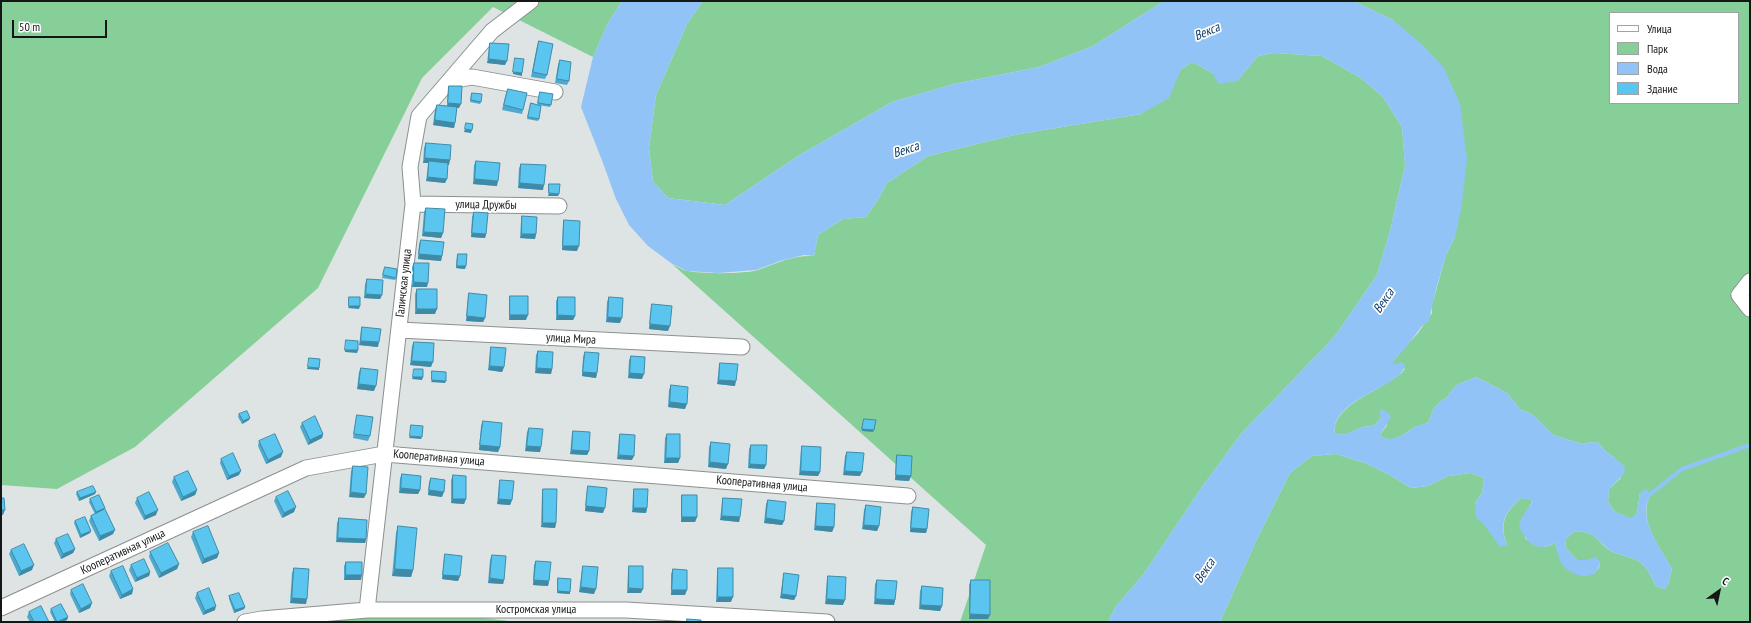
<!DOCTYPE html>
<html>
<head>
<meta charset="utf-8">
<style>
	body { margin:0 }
	#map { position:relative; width:1751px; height:623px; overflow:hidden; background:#dee3e4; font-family:"PT Sans Narrow",sans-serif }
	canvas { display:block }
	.frame { position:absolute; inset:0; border:2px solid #151717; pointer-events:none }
	.legend { position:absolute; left:1609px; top:12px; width:130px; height:92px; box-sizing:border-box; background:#fff; border:1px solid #a1a2a2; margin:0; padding:5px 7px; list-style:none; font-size:12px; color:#151717 }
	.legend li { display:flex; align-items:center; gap:8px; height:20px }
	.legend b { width:20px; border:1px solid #a1a2a2 }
	.north { position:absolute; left:1699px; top:571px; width:40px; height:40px; -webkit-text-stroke:3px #fff; paint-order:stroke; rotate:33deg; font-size:11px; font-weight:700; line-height:16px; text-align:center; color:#151717 }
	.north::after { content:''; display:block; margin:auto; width:14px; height:18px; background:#151717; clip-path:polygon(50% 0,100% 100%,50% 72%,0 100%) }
	.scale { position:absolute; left:12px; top:20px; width:95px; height:18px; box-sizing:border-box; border:2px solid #151717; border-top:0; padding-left:5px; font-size:12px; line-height:14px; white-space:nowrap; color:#151717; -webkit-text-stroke:3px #fff; paint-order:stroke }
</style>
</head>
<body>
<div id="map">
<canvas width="1751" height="623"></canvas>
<div class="frame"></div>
<ul class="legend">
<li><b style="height:5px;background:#fff"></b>Улица</li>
<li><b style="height:11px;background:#87cf99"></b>Парк</li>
<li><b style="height:11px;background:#92c3f7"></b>Вода</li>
<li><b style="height:11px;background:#5ac6ef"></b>Здание</li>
</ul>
<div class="north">С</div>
<div class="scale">50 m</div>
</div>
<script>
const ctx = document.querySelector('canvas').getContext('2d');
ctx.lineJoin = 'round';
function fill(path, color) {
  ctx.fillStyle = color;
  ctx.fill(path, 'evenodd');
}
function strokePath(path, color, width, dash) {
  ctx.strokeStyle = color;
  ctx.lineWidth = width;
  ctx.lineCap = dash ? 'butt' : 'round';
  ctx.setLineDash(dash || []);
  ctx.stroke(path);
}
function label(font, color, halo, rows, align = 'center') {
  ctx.font = font + ' "PT Sans Narrow",sans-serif';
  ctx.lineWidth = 3.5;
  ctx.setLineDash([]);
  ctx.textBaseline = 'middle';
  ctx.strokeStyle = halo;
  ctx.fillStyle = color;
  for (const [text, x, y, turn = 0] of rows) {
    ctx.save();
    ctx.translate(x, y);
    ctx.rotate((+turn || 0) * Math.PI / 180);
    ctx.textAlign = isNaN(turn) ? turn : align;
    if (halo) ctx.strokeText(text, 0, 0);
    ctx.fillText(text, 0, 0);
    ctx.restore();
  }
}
const green = new Path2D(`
	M1,1H622L608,23L593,57L493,7L422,78L318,288L135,447L57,489L1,485Z
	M703,1H1164L1093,46L1039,67L954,84L892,102L798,156L725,205L668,198L653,182L649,148L656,95L687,24Z
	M1353,1H1750V622H1220L1257,539L1290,473L1312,456L1336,454L1365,463L1388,474L1411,488L1428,486L1448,476L1471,473L1484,478L1482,493L1475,503L1483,523L1507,545C1499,523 1505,511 1522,498L1533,500L1529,507L1525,538C1534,546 1544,550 1555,543L1558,552L1593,574L1599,568L1600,562L1577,560L1566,548L1565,540L1573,532C1600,530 1596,545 1615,553C1623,556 1634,557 1641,563C1648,568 1652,579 1656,586L1665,589L1668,585L1672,569C1661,548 1636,519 1651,494L1640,493L1637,513L1631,519L1615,512L1608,502L1609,489L1621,478L1615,458L1605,451L1599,443L1592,442L1582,444L1553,435L1533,415L1520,409L1507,393L1476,377L1456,385L1447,397L1441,401L1434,408L1428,423C1423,425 1419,425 1415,427C1405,433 1391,446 1380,435L1387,425L1381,417C1379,420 1376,425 1372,426C1369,427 1366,426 1363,427C1353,430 1345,438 1335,433C1331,403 1389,389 1405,369L1393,364V361L1418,333L1432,313V305L1446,255L1455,237L1393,20ZM1610,13H1738V103H1610Z
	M1274,53L1322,56L1361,78L1383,97L1402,127L1405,166L1390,231L1377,275L1335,336L1241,434L1202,487L1143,575L1116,606L1108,622H960L986,545L671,263C676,266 682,270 688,271C700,274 746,274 758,270C777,263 793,255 814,256L818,235L843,219L866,217L877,201L887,183L928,156L1014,135L1141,114L1175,81L1181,69L1193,62L1212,73L1237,81L1258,56Z
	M450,614L517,622H252Z`);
const water = new Path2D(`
	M622,1H703L687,24L656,95L649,148L653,182L668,198L725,205L798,156L892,102L954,84L1039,67L1093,46L1164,1H1353L1393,20L1424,46L1444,68L1460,104L1467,159L1461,210L1455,237L1446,255L1436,289L1429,321L1422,326L1407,346L1393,361V364H1397L1401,362L1405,365C1402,387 1330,399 1335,433C1345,438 1353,430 1363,427C1366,426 1369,427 1372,426C1376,425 1379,420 1381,417L1379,412L1382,409L1389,414L1391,417L1380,435C1391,445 1406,433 1415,427C1419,424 1424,425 1428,423L1434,408L1441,401L1447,397L1456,385L1476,377L1507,393L1520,409L1533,415L1553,435L1582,444L1592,442L1599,443L1605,451L1615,458L1625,467L1624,474L1609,489L1608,502L1615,512L1631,518L1637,513L1640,493L1646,489L1651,495C1635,517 1662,549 1672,569L1668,585L1665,589L1656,586C1652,579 1648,568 1641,563C1634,557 1623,556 1615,553C1596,544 1599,530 1573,532L1565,540L1566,548L1577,560H1587L1596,557L1600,562C1597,583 1572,578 1562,564C1558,559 1557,550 1555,543C1536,553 1527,543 1519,526L1522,517L1533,501L1522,498C1504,511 1499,524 1507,545L1500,547L1483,523L1476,518L1475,503L1482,493L1484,478L1471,473L1448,476L1428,486L1411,488L1388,474L1365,463L1336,454L1312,456L1290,473L1257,539L1220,622H1108L1116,606L1143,575L1202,487L1241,434L1335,336L1377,275L1390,231L1405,166L1402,127L1383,97L1361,78L1322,56L1274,53L1258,56L1237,81L1219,84L1212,73L1193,62L1181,69L1169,98L1141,114L1014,135L928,156L887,183L877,201L866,217L843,219L818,235L814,256L804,255L780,261L756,270L718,273L687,271L671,263L648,246L629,225L616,199L603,163L581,107L593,57L608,23Z`);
const stream = new Path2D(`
	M1648,496L1682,469L1750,445`);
const minor = new Path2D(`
	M450,81L472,77L555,92
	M413,204L559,206
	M1750,281L1739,295L1750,309
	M399,330L742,347
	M1,608L306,468L384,454L908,496
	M367,610L413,204L410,167L419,116L492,31L531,1
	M245,622L262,619L367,610H626L827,622`);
const wall = new Path2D(`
	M539,41L547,75L545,79L531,77L537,46Z
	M490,43L505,65L487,63L489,47Z
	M560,60L569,81L567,85L555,83L558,65Z
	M449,86L459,108H457L455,123L454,128L433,125L435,109L437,105L447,106L448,90Z
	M508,89L523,110L522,114L502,110L506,94Z
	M540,92L551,105L550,107L538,105L539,119L538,121L527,119L531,103L537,105Z
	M472,93L481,102L480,104L470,102Z
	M426,143L450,160L448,164L445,183L426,181L428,166L429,163H423L424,148Z
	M476,161L497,186L473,184L474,165Z
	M521,164L543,190L518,188L519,168Z
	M426,208L443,233L441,238L422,236L424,212Z
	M474,212L486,234L485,238L471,237L472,217Z
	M522,216L536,234L535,239L520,238L521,221Z
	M564,220L577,251L562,250L563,225Z
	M421,240L442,256L441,261L418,259L419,244Z
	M458,254L465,269L456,268L457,256Z
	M414,263L427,287H412V267Z
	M385,267L396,278L395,280L382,278Z
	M367,279L382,295L380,299L364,298L365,284Z
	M417,289L435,314H415V294Z
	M469,293L485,318L483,322L466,321L468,298Z
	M510,296L526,320H509V300Z
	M558,297L575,316L573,320H556V301Z
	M609,297L620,323L606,322L607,302Z
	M652,304L668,331L649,329L651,309Z
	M362,327L378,347L359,345L361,331Z
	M414,342L431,367L410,365L412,346Z
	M491,347L504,367L502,372L488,370L490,352Z
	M538,351L552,369L551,374L535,373L536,355Z
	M585,352L597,373L596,378L582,376L583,357Z
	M631,356L642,379L628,378L629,360Z
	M720,363L735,386L717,384L719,367Z
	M361,368L374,391L357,389L359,372Z
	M671,385L685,409L668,407L669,390Z
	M239,414L249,420L242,424L238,417Z
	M357,415L370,436L368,441L353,438L356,419Z
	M483,421L500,447L498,452L479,450L481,426Z
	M302,423L323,434L322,438L308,445L300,427Z
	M529,428L541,447L540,452L525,451L527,432Z
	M573,431L589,451L587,455L570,454L572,435Z
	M620,434L632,460L617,459L619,438Z
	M667,434L680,458L678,463H664L665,438Z
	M259,441L281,457L266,464L258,446Z
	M711,442L726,469L708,467L709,447Z
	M751,445L766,465L764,469L748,468L749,449Z
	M802,446L820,472L818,476L799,475L801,450Z
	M847,452L860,476L843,475L845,456Z
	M897,455L911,476L909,481L895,480L896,460Z
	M221,459L239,475L227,480L220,463Z
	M353,466L364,498L349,497L351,471Z
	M402,474L420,490L418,494L399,493L400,478Z
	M453,475L466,499L464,504L451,503V480Z
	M174,477L197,490L195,495L181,501L172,482Z
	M431,478L442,497L428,495L429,482Z
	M500,480L512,500L510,505L497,504L499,485Z
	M588,486L603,513L585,511L587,490Z
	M543,489L556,523L555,528L541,527L542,494Z
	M634,489L647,508L646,513L632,512L633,493Z
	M77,492L95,494L79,501L76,494Z
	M682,495L697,517L695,522H681V499Z
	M276,497L294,512L282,518L274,501Z
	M137,498L156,515L144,520L135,503Z
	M723,498L740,517L739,522L720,520L722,503Z
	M90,499L105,510L113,534L99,541L89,521L91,516L95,514L89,502Z
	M768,500L784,521L782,525L764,523L766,504Z
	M817,503L834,527L832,532L814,530L816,508Z
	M866,505L879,526L877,531L862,529L864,510Z
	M913,507L927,529L926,533L910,532L911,512Z
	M339,518L366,539L365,543L336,542L337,523Z
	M75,521L91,531L90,533L80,538L74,523Z
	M398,526L413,570L411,577L392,576L396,533Z
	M193,532L219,553L217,558L202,564L191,537Z
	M56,539L75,549L73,553L61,559L54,543Z
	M11,550L32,570L19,576L9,554Z
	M150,552L179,564L177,569L159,578L149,557Z
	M445,554L460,576L458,581L442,579L444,559Z
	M492,555L504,580L503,584L488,583L490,560Z
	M536,561L549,581L548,586L533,585L534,565Z
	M346,562L361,580H344V566Z
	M131,565L150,572L149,576L135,582L129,570Z
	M583,566L594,594L579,592L582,570Z
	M629,566L641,593H627L628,571Z
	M294,568L306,604L290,603L292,573Z
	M718,568L731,602H716L717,573Z
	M673,569L685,595H671V574Z
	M111,571L133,589L132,594L120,599L109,576Z
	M784,573L796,596L794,600L780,598L783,578Z
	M828,576L843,605L825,604L827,580Z
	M558,578L570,594L557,593L558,581Z
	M877,580L895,600L894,605L874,604L875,584Z
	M971,580L988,619H969V585Z
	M922,586L942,606L940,611L919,609L920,591Z
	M71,590L92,603L90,608L79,613L70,594Z
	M197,593L215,610L203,615L195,598Z
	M229,596L245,607L244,609L234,613L229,599Z
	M51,609L68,617L67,620L62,622H55L50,612Z
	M29,612L49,622H30L27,617Z`);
const shadedWall = new Path2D(`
	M489,59L507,61L505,65L487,63Z
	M513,72L522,73V76L513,74Z
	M448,103L461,104L459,108L447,107Z
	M435,120L455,123L454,128L433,125Z
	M465,129L472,130L471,133L464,132Z
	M425,158L450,160L449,165L429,163V161V163H423Z
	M428,177L447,179L445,183L426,181Z
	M475,179L498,181L497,186L473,184Z
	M520,183L544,185L543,190L518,188Z
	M549,193L559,194L558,196H548Z
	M424,232L443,233L441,238L422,236Z
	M472,233L486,234L485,238L471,237Z
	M522,234H536L535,239L520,238Z
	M563,246H579L577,251L562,250Z
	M419,254L442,256L441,261L418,259Z
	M457,266H466L465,269L456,268Z
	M414,282L428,283L427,287H412Z
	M366,294L382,295L380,299L364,298Z
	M349,306H360L359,309L348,308Z
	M417,309H437L435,314H415Z
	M510,315H528L526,320H509Z
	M558,315L575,316L573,320H556Z
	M467,316L485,318L483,322L466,321Z
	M608,317L622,318L620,323L606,322Z
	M650,324L670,326L668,331L649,329Z
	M361,341L379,342L378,347L359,345Z
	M345,350H358L357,353L345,352Z
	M412,361L433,362L431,367L410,365Z
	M490,366L504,367L502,372L488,370Z
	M308,367L319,368V370L307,369Z
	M537,368L552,369L551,374L535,373Z
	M583,372L597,373L596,378L582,376Z
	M630,373L644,374L642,379L628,378Z
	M413,377H423L422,380L412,379Z
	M432,380L446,381L445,383L431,382Z
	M719,380L736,381L735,386L717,384Z
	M359,384L376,386L374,391L357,389Z
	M670,402L687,404L685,409L668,407Z
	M250,418L249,420L242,424L243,421Z
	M862,429L874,430L873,432L862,431Z
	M323,434L322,438L308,445L310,440Z
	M410,436L422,437L421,439L409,438Z
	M480,445L500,447L498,452L479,450Z
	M527,446L541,447L540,452L525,451Z
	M572,450L589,451L587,455L570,454Z
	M283,452L281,457L266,464L268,460Z
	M619,455L634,456L632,460L617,459Z
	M666,458H680L678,463H664Z
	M710,462L728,464L726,469L708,467Z
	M750,464L766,465L764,469L748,468Z
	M241,471L239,475L227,480L229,476Z
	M801,471L820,472L818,476L799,475Z
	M845,471L862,472L860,476L843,475Z
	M896,475L911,476L909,481L895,480Z
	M401,488L420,490L418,494L399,493Z
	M197,490L195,495L181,501L183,497Z
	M429,490L444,492L442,497L428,495Z
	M96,492L95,494L79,501L80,498Z
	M351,492L366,494L364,498L349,497Z
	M453,499H466L464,504L451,503Z
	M499,499L512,500L510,505L497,504Z
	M586,506L605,508L603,513L585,511Z
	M296,507L294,512L282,518L284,513Z
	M105,508L104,510L95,515L96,512Z
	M634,508H647L646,513L632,512Z
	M1,510H5L3,515H1Z
	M158,510L156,515L144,520L145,516Z
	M722,516L740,517L739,522L720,520Z
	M682,517H697L695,522H681Z
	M766,518L784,521L782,525L764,523Z
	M543,523H556L555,528L541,527Z
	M864,525L879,526L877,531L862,529Z
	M816,526L834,527L832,532L814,530Z
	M911,528L927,529L926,533L910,532Z
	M115,530L113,534L99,541L100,536Z
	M91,531L90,533L80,538L81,535Z
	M338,538L366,539L365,543L336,542Z
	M75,549L73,553L61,559L63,554Z
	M219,553L217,558L202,564L204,559Z
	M179,564L177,569L159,578L161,573Z
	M34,565L32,570L19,576L21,571Z
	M395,569L413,570L411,577L392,576Z
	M150,572L149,576L135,582L137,578Z
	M346,575H362L361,580H344Z
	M443,575L460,576L458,581L442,579Z
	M490,578L504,580L503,584L488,583Z
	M534,580L549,581L548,586L533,585Z
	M581,587L596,589L594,594L579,592Z
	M629,588L643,589L641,593H627Z
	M133,589L132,594L120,599L122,595Z
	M672,590H687L685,595H671Z
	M558,591L570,592V594L557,593Z
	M782,594L796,596L794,600L780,598Z
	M718,597H733L731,602H716Z
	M292,598L307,599L306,604L290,603Z
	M827,599L845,600L843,605L825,604Z
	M876,599L895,600L894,605L874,604Z
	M92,603L90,608L79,613L81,609Z
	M921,605L942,606L940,611L919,609Z
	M216,606L215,610L203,615L205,611Z
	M245,607L244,609L234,613L235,610Z
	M970,614L990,615L988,619H969Z
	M68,617L67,620L62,622H58Z`);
const building = new Path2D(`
	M539,41L553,44L547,75L533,72Z
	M490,43L509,44L507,61L489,59Z
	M515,58L524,59L522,73L513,72Z
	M560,60L571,62L569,81L557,79Z
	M449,86H462L461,104L448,103Z
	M508,89L527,93L523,110L504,105Z
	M540,92L553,94L551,105L538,103Z
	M472,93L482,94L481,102L471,100Z
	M531,103L541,106L539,119L528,117Z
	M437,105L457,107L455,123L435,120Z
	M466,123L473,124L472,130L465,129Z
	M426,143L451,145L450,160L425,158Z
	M429,161L448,163L447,179L428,177Z
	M476,161L500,163L498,181L475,179Z
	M521,164L546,165L544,185L520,183Z
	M549,184H560L559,194L549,193Z
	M426,208L445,209L443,233L424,232Z
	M474,212L488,213L486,234L472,233Z
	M522,216L537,217L536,234H522Z
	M564,220L580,221L579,246H563Z
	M421,240L444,242L442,256L419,254Z
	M458,254H467L466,266H457Z
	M414,263H429L428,283L414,282Z
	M385,267L397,269L396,278L383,275Z
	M367,279L383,280L382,295L366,294Z
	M417,289H437V309H417Z
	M469,293L487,295L485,318L467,316Z
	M510,296H528V315H510Z
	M349,297H360V306H349Z
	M558,297H575V316L558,315Z
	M609,297L623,298L622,318L608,317Z
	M652,304L672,306L670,326L650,324Z
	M362,327L381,329L379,342L361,341Z
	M346,340L358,341V350H345Z
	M414,342L434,343L433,362L412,361Z
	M491,347L506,348L504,367L490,366Z
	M538,351L553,352L552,369L537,368Z
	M585,352L599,353L597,373L583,372Z
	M631,356L645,357L644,374L630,373Z
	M309,358L320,359L319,368L308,367Z
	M720,363L738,364L736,381L719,380Z
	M361,368L378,370L376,386L359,384Z
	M414,369H423V377H413Z
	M432,371L446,372V381L432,380Z
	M671,385L688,387L687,404L670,402Z
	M247,411L250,418L243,421L239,414Z
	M357,415L373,417L370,436L354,434Z
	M315,416L323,434L310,440L302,423Z
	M864,419L876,420L874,430L862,429Z
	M483,421L502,423L500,447L480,445Z
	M411,425L423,426L422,437L410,436Z
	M529,428L543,429L541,447L527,446Z
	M573,431L590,432L589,451L572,450Z
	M275,434L283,452L268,460L259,441Z
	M620,434L635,435L634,456L619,455Z
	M667,434H680V458H666Z
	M711,442L730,444L728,464L710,462Z
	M751,445H767L766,465L750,464Z
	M802,446L821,447L820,472L801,471Z
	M847,452L864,453L862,472L845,471Z
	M233,453L241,471L229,476L221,459Z
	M897,455L912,456L911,476L896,475Z
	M353,466L368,467L366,494L351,492Z
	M188,471L197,490L183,497L174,477Z
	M402,474L421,476L420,490L401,488Z
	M453,475L466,476V499H453Z
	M431,478L445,480L444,492L429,490Z
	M500,480L514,481L512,500L499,499Z
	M93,486L96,492L80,498L77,492Z
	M588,486L607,488L605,508L586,506Z
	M543,489H557L556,523H543Z
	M634,489H648L647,508H634Z
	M288,491L296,507L284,513L276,497Z
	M149,492L158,510L145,516L137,498Z
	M99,495L105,508L96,512L90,499Z
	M682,495H697V517H682Z
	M1,498H4L5,510H1Z
	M723,498L742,499L740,517L722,516Z
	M768,500L786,502L784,521L766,518Z
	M817,503L835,504L834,527L816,526Z
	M866,505L881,507L879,526L864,525Z
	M913,507L929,509L927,529L911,528Z
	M105,509L115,530L100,536L91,516Z
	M85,517L91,531L81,535L75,521Z
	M339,518L367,520L366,539L338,538Z
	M208,526L219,553L204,559L193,532Z
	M398,526L417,528L413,570L395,569Z
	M68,534L75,549L63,554L56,539Z
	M168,543L179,564L161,573L150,552Z
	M24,544L34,565L21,571L11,550Z
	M445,554L462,556L460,576L443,575Z
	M492,555L506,556L504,580L490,578Z
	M144,559L150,572L137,578L131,565Z
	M536,561L551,562L549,581L534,580Z
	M346,562H362V575H346Z
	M123,566L133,589L122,595L111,571Z
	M583,566L598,567L596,589L581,587Z
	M629,566H643V589L629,588Z
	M294,568L309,569L307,599L292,598Z
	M718,568H733V597H718Z
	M673,569L687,570V590H672Z
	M784,573L799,575L796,596L782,594Z
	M828,576L846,577L845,600L827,599Z
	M558,578L571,579L570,592L558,591Z
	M877,580L897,581L895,600L876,599Z
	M971,580H990V615L970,614Z
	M83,584L92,603L81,609L71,590Z
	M922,586L943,588L942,606L921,605Z
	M209,588L216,606L205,611L197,593Z
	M239,593L245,607L235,610L229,596Z
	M61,604L68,617L57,622L51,609Z
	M41,606L49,622H34L29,612Z
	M687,619L701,620V622H687Z`);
const streetNames = [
	["улица Дружбы",486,205,1],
	["Галичская улица",404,283,-84],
	["улица Мира",571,339,3],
	["Кооперативная улица",439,458,5],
	["Кооперативная улица",762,484,5],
	["Кооперативная улица",123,552,-25],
	["Костромская улица",536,610]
];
const waterNames = [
	["Векса",1207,32,-23],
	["Векса",906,150,-18],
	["Векса",1384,301,-56],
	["Векса",1205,571,-56]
];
fill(green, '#87cf99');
fill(water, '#92c3f7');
strokePath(stream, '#92c3f7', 4);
strokePath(minor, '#8c9091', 17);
strokePath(minor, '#fff', 15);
fill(wall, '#4daace');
fill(shadedWall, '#3f8ba7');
fill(building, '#5ac6ef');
strokePath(building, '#3f8ba7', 1);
label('12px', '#151717', '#fff', streetNames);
label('italic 13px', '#0e3a64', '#fff', waterNames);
</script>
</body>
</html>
